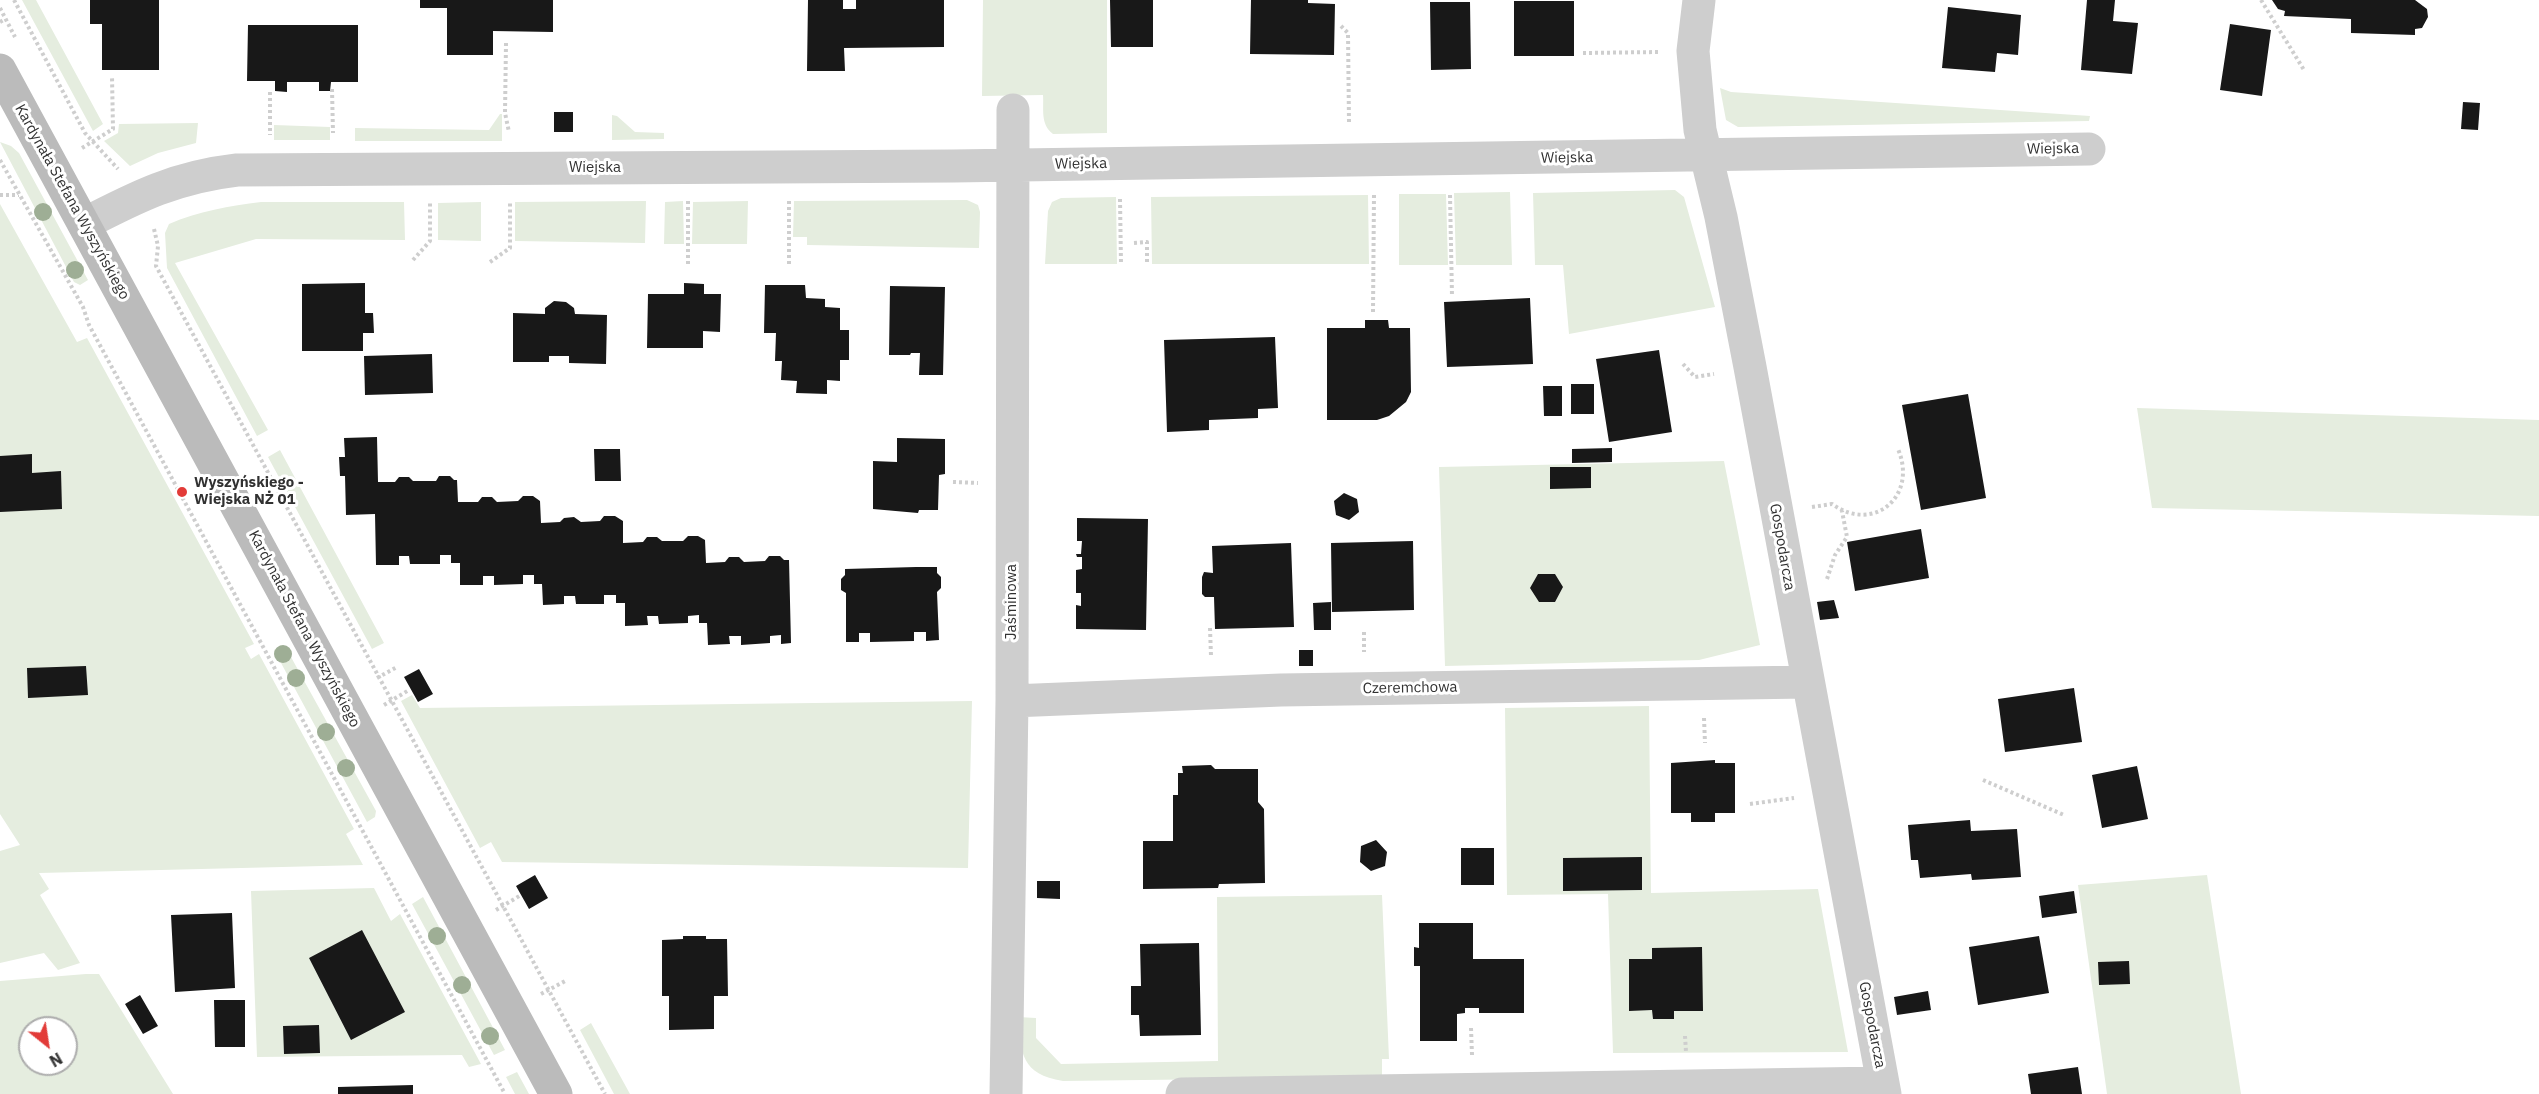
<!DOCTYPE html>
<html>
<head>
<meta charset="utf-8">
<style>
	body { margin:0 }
	#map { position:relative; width:2539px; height:1094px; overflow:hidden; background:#fff; font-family:"IBM Plex Sans",sans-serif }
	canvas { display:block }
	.north { position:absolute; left:18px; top:1016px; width:60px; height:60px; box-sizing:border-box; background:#fff; border:2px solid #adadad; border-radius:50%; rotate:150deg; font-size:16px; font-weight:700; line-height:24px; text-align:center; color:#313131 }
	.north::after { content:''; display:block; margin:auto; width:21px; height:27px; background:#e23b38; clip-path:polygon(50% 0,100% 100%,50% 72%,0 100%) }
</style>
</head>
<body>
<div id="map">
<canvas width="2539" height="1094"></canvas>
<div class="north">N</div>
</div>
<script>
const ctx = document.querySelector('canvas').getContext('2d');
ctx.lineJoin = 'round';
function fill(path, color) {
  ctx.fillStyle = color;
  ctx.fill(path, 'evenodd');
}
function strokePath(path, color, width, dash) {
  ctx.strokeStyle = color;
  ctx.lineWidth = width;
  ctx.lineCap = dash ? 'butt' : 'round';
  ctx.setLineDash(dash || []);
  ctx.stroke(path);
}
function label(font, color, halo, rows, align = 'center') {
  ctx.font = font + ' "IBM Plex Sans",sans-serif';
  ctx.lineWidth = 6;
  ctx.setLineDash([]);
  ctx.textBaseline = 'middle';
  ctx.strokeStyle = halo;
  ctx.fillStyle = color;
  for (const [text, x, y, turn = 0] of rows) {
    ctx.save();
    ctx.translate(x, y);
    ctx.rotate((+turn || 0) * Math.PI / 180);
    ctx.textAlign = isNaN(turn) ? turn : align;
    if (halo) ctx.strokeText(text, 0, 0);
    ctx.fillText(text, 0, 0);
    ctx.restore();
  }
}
const green = new Path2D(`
	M22,0H36L103,124L93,131Z
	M983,0H1107V133L1053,134C1040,124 1044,109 1043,95L982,96Z
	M1720,88L1731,92L2090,116L2089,121L1738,127L1726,120Z
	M500,114H502V141H355V128L489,130Z
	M612,115L617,116L635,132L664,133V139L612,140Z
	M198,123L196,143L158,153L130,166L104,141L118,133L119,124Z
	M274,125L330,127V140H274Z
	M0,142L11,146L19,153L88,280L80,285L74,282Z
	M1675,190L1684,197L1715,307L1569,334L1563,265H1535L1533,193Z
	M1510,192L1512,265H1456L1454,193Z
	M1399,194H1446L1448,265H1399Z
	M1368,195L1369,264H1152L1151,197Z
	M1116,197L1117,264H1045L1048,211L1052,202L1061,198Z
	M967,200L978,205L980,212L979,248L807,245V237H793L794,201Z
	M646,201L645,243L515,241V202Z
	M683,201L684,244H664L665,202Z
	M748,201L747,244H692L693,202Z
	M261,202H404L405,240L256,239L175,263L268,430L257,436L167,268L165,233L169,224C198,211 230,206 261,202Z
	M481,202V241L438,240V203Z
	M0,204L77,342L87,338L254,644L245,648L251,659L259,654L354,829L346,834L363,865L39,873L49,889L40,895L80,963L58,970L44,953L0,963V851L20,845L0,814Z
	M2137,408L2539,420V516L2152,508Z
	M280,450L384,643L372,649L268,457Z
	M1724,461L1760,645L1699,660L1445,666L1439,467Z
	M281,645L286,648L376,811L375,817L367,822L274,650Z
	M412,695L420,708L972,701L968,868L502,862L491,842L480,848L401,701Z
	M1649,706L1651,893L1818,889L1848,1052L1613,1053L1608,894L1507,895L1505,708Z
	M2207,875L2241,1094H2107L2078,885Z
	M374,888L391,921L400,914L481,1064L469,1067L462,1055L257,1057L251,891Z
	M1382,895L1389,1059H1382V1077L1063,1081C1021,1074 1021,1054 1018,1017L1036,1018V1038L1061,1064L1218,1061L1217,897Z
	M423,897L505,1050L494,1055L412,904Z
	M86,974H99L173,1094H0V981ZM30,1028H66V1064H30Z
	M591,1023L630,1094H614L580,1030Z
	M517,1072L529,1094H515L506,1077Z`);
const building = new Path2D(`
	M90,0H159V70H102V24H90Z
	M420,0H553V32L493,31V55H447V8H420Z
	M808,0H843V9H856V0H944V47L844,48L845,71H807Z
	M1110,0H1153V47H1111Z
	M1251,0H1308V3L1335,4L1334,55L1250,54Z
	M2087,0H2115L2113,21L2138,23L2132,74L2081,70Z
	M2272,0H2415L2427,9L2428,17L2422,28L2415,29V35L2351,33V19L2284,16L2285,11L2278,9Z
	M1514,1H1574V56H1514Z
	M1430,2H1470L1471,69L1431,70Z
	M1948,7L2021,15L2018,55L1997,53L1995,72L1942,68Z
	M2230,24L2271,30L2262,96L2220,90Z
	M248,25H358V82H331L330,91H319V82H287V92L275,91V81H247Z
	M2463,102L2480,103L2478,130L2461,129Z
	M554,112H573V132H554Z
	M365,283V313H373L374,333H363V351H302V284Z
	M684,283L704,284V294H721L720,332L703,331V348H647L648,294H684Z
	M765,285H805L806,298L825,299V307L840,308V330H849V360H840V381L827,380V394L796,393L797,381L781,380L782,361H775L776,333H764Z
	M890,286L945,287L943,375H919L920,353H911L910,355H889Z
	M1530,298L1533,364L1447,367L1444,302Z
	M554,301L566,302L574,308L575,314L607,315L606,364L569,363V356H549V362H513V313L545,314V308Z
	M1365,320H1388L1389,328H1410L1411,392L1406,402L1389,416L1377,420H1327V328H1365Z
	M1275,337L1278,408L1258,409V418L1209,420V430L1167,432L1164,340Z
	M1659,350L1672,432L1609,442L1596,359Z
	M432,354L433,393L365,395L364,356Z
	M1571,384H1594V414H1571Z
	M1543,386H1562V416H1544Z
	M1968,394L1986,498L1921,510L1902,405Z
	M377,437L378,482H395L399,477H409L413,481H436L439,476H450L454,480H457L458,502H478L482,497H492L497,502L518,501L523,496H533L540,501L541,523L560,522L564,518L574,517L581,522L600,521L604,516H615L623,521V543L643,542L647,537H657L662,541H683L688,536H698L705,540L706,563L725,562L729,557H739L744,562L765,561L769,556H780L784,560H789L791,643L781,644V635L770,636V643L741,645V636H729L730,644L708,645L707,623H699V615L688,616V623L659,624L658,616H647L648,625L625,626V603H616V595H604V604H576L575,596H564V604L543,605L542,584H534V575H523V584L494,585V576H483V585H460V563H451V555H440V564H410L409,556H399V565H376L375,514L346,515L345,476H340L339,457H345L344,438Z
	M897,438L945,439V474L939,475L938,510H919L918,513L873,509V461L897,462Z
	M1612,448V462L1572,463V449Z
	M594,449H620L621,481H595Z
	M32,454V473L61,471L62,509L0,512V456Z
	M1550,467H1591V488L1550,489Z
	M1344,493L1357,499L1359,512L1349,520L1336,515L1334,501Z
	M1077,518L1148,519L1146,630L1076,629V605L1081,606V593H1076V570L1082,569V557H1077L1076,554H1081L1082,541H1077Z
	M1921,529L1929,578L1855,591L1847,542Z
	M1413,541L1414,610L1332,612L1331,543Z
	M1291,543L1294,627L1215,629L1214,597H1205L1202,594V577L1204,572L1213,573L1212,546Z
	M916,567H937V573L941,577V588L937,592L939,640L926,641V632H914V641L870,642V633H859V642H846V593L841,590V579L845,575V569Z
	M1538,574H1555L1563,587L1555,602H1539L1530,588Z
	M1834,600L1839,618L1820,620L1817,602Z
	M1331,602V630H1314L1313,603Z
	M1299,650H1313V666H1299Z
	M86,666L88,695L28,698L27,668Z
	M419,669L433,694L418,702L404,677Z
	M2074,688L2082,742L2005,752L1998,699Z
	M1715,760V763H1735V813H1715V822H1691V813H1671V763Z
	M1211,765L1215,769H1258V802L1264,809L1265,883L1219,884L1218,888L1143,889V841H1173V795H1178V773H1183L1182,766Z
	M2137,766L2148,819L2102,828L2092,775Z
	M1970,820L1971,831L2017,829L2021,877L1972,880L1971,874L1920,878L1918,860H1911L1908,825Z
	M1376,840L1387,852L1385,866L1371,871L1360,862L1361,846Z
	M1461,848H1494V885H1461Z
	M1642,857V890L1563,891V858Z
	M535,875L548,898L529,909L516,886Z
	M1037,881H1060V899L1037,898Z
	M2074,891L2077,913L2042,918L2039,896Z
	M232,913L235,988L175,992L171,915Z
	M1419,923H1473V959H1524V1013H1479V1008H1465V1013L1457,1014V1041H1420V966H1414V947L1419,948Z
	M362,930L405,1012L351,1040L309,958Z
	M683,936H706V939H727L728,996H714V1029L669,1030V996H662V940L683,939Z
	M2039,936L2049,993L1978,1005L1969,947Z
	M1199,943L1201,1035L1140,1036L1139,1015H1131V986H1141L1140,944Z
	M1702,947L1703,1011H1674V1019H1653L1652,1010L1629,1011V959H1652V948Z
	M2129,961L2130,984L2099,985L2098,962Z
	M1928,991L1931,1010L1897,1015L1894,997Z
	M140,995L158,1026L143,1034L125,1004Z
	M214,1000H245V1047H215Z
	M319,1025L320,1053L284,1054L283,1026Z
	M2078,1067L2082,1094H2031L2028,1074Z
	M413,1085V1094H338V1087Z`);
const path = new Path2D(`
	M14,0L85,133L118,169
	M2261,0L2304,70
	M0,8L15,37
	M0,22L5,19
	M1341,26L1348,33L1349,123
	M506,43L505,113L509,132
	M1583,53L1659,52
	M332,89L333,133
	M270,92V135
	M82,148L113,129L112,76
	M0,160L83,307L89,325L505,1094
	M0,195H19
	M1450,195L1452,296
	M1120,199L1121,264
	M789,201V267
	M154,229L158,246L156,266L605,1094
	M1134,243L1147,242V264
	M413,260L430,241V203
	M490,262L510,248V202
	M688,264V201
	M1373,312L1374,194
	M1683,364L1695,377L1714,374
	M953,482L978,483
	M1812,507L1832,504C1874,534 1918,496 1898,449
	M1827,579L1835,555L1847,537L1842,511
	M1210,628L1211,656
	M1364,632V652
	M377,678L397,667
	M384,705L409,690
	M1704,718L1705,743
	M1983,780L2064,815
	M1750,804L1794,798
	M496,910L521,895
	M541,994L567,980
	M1471,1028L1472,1055
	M1685,1036L1686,1052`);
const street = new Path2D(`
	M1699,0L1693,51L1700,130L1721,217L1750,367L1885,1094
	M84,224C138,196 176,177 237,170L953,166L2089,149
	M1012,701L1281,690L1807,682
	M1006,1094L1012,701L1013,110
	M1182,1094L1882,1083`);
const secondary = new Path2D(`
	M0,70L556,1094`);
const trees = [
	[43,212],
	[75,270],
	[283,654],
	[296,678],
	[326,732],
	[346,768],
	[437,936],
	[462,985],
	[490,1036]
];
const markers = [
	[182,492,6,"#e23b38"]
];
const streetNames = [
	["Wiejska",2053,149,-1],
	["Wiejska",1567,158,-1],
	["Wiejska",1081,164,-1],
	["Wiejska",595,168],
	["Kardynała Stefana Wyszyńskiego",72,202,61],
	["Gospodarcza",1782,547,80],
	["Jaśminowa",1012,602,-90],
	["Kardynała Stefana Wyszyńskiego",304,629,62],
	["Czeremchowa",1410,688,-1],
	["Gospodarcza",1872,1025,79]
];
const poiNames = [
	["Wyszyńskiego -",194,483],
	["Wiejska NŻ 01",194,500]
];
fill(green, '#e5eddf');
fill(building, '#181818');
strokePath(path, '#cecece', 4, [3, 3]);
strokePath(street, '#cecece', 33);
strokePath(secondary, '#bbb', 33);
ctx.fillStyle = '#9eae95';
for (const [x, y] of trees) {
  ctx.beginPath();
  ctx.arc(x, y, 9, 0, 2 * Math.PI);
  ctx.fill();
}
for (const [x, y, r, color] of markers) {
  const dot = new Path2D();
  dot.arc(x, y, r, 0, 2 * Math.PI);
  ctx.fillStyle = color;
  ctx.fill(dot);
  strokePath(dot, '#fff', 2);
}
label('15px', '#313131', '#fff', streetNames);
label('bold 15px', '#313131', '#fff', poiNames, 'left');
</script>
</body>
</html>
